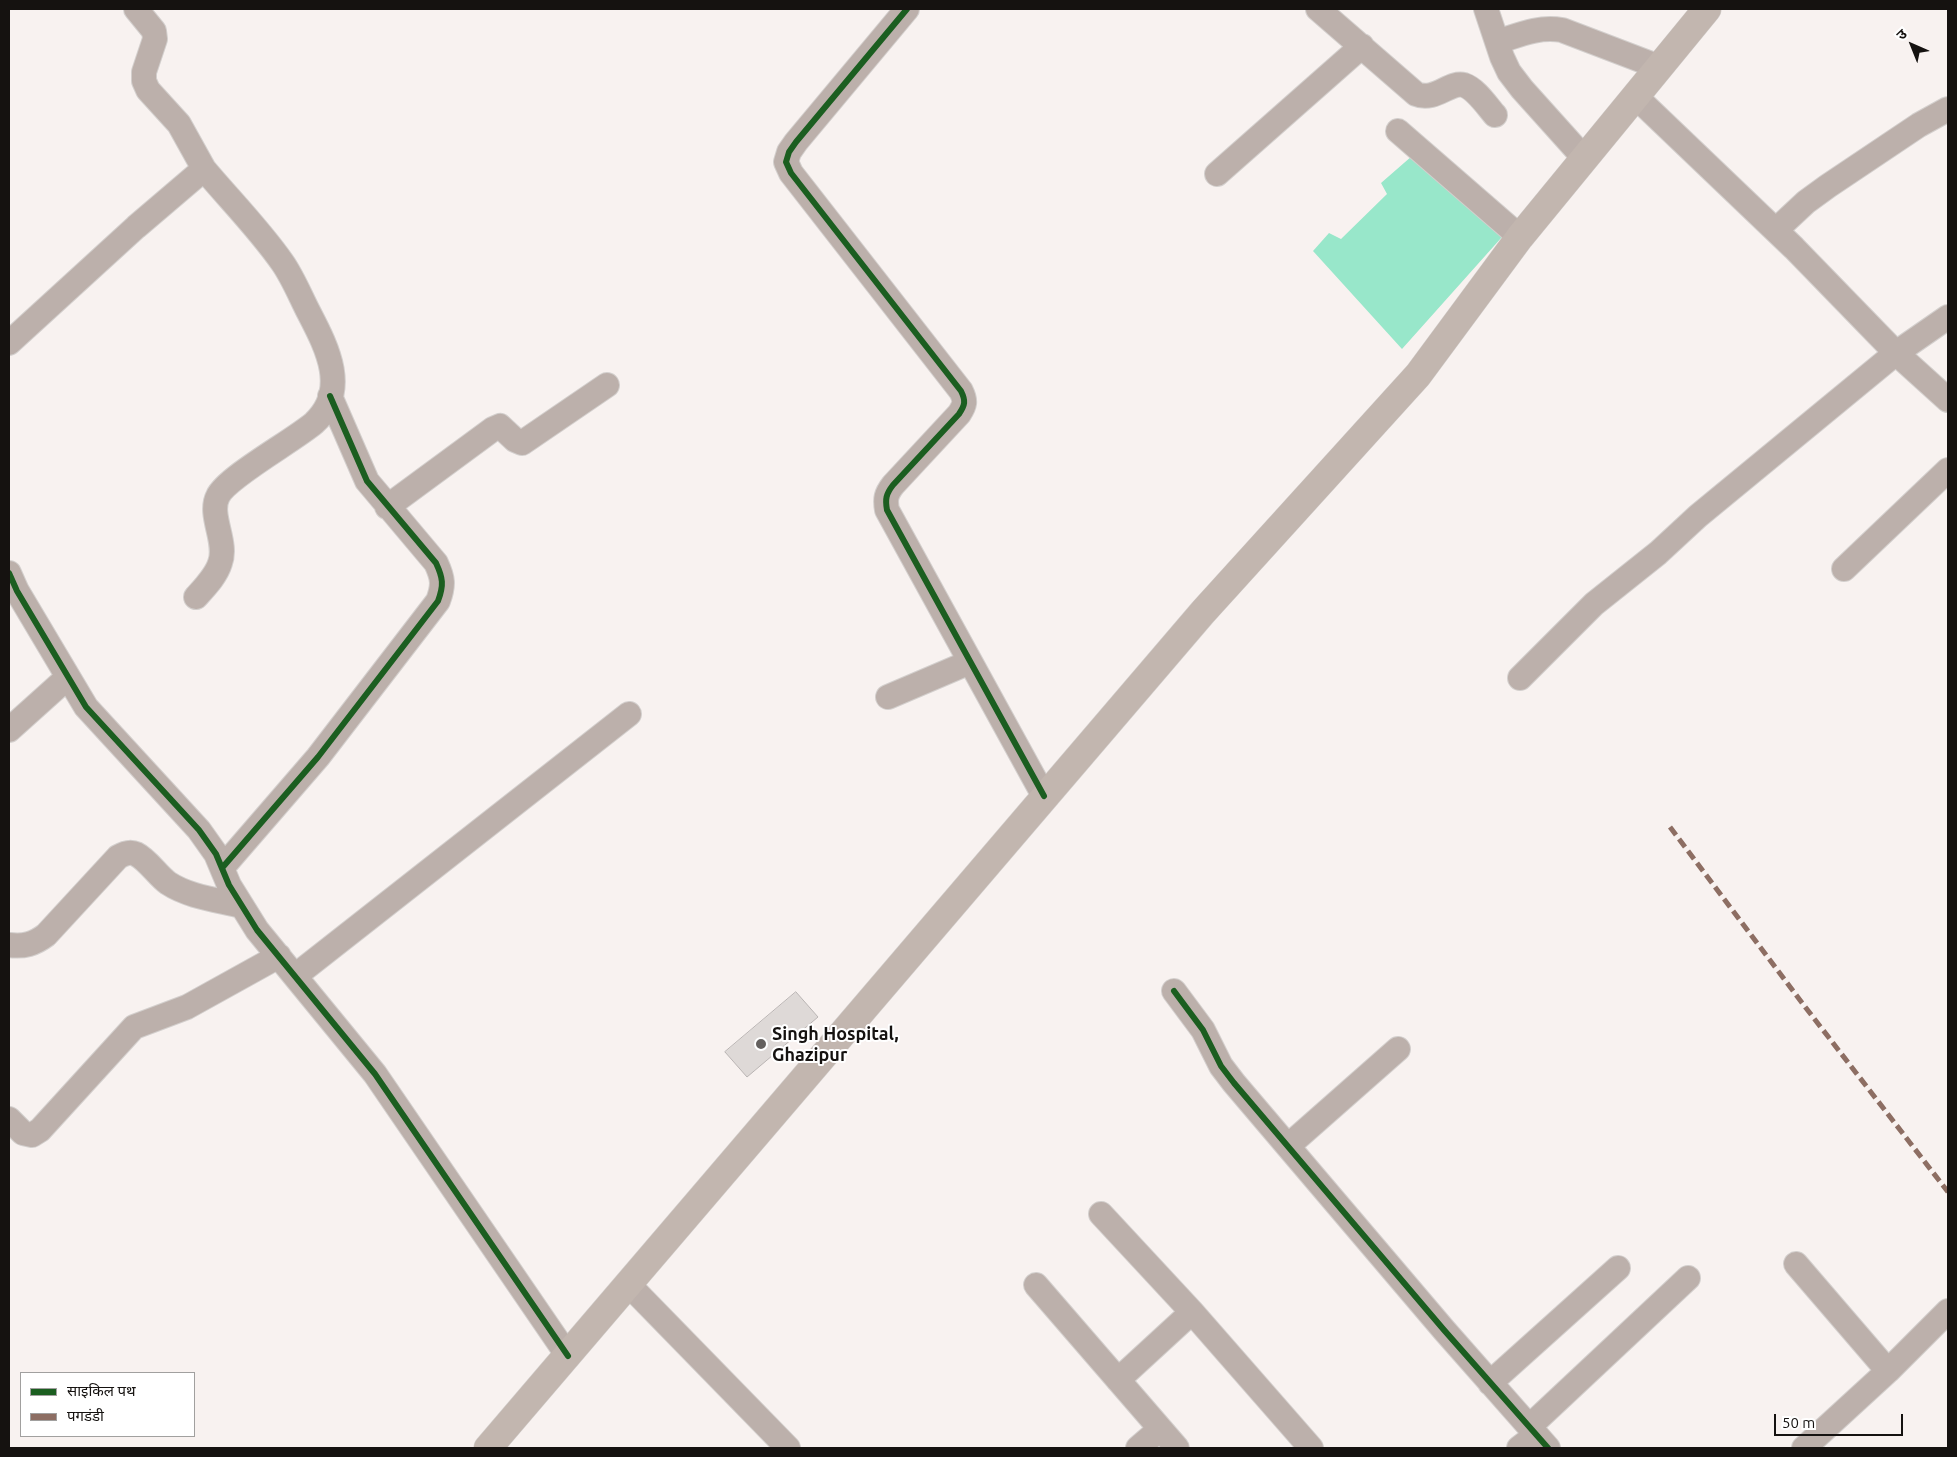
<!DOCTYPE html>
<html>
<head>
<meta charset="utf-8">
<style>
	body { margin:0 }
	#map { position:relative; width:1957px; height:1457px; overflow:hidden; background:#f8f2f0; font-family:Ubuntu,"Noto Sans Devanagari",sans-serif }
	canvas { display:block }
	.frame { position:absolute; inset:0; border:10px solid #151210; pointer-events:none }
	.legend { position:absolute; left:20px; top:1372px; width:175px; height:65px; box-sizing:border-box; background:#fff; border:1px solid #a1a09f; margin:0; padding:6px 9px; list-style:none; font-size:15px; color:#151210 }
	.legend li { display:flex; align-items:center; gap:10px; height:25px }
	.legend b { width:25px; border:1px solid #a1a09f }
	.north { position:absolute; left:1887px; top:20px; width:50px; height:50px; -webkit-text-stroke:4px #fff; paint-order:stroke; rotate:316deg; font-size:14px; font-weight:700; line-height:20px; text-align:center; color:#151210 }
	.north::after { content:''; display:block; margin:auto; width:18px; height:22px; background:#151210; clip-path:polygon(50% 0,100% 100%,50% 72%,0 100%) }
	.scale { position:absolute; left:1774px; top:1414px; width:129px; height:22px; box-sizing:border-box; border:2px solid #151210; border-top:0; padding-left:6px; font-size:15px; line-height:18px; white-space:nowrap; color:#151210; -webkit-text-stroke:4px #fff; paint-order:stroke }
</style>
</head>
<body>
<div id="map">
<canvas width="1957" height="1457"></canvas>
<div class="frame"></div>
<ul class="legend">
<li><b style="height:6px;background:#1b5e20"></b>साइकिल पथ</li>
<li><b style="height:6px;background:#8d6e63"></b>पगडंडी</li>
</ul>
<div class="north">उ</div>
<div class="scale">50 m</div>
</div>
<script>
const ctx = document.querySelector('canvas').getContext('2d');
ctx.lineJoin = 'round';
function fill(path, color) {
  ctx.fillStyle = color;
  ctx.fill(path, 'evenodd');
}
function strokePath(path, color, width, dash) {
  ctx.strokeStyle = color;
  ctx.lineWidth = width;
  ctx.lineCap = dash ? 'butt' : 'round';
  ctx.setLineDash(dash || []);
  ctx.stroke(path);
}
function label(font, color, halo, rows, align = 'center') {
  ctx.font = font + ' Ubuntu,sans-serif';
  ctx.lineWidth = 4;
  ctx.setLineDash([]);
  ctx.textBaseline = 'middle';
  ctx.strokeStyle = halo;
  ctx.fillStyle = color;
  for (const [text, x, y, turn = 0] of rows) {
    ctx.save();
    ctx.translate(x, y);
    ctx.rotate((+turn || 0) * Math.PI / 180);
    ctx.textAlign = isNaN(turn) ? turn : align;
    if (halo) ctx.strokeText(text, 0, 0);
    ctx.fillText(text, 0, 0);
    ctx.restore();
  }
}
const water = new Path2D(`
	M1412,156L1502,237L1402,349L1313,251L1329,233L1341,239L1387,194L1381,183Z`);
const building = new Path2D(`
	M796,992L818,1017L747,1077L725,1052Z`);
const minor = new Path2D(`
	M907,9L796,142L789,152L786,162L791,173L961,391C966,401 965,405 959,414L893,485C886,494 885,499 887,510L1044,796
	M1318,9L1416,94C1435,102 1450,81 1464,85C1476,89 1487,106 1495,115
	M1486,9L1502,57L1509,72L1522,89L1584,158
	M1497,42C1519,35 1538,26 1562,30L1659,67
	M1635,96L1794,248L1896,353L1948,400
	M1398,131L1520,237
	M1217,174L1362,46
	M1776,230L1806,202L1828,186L1919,125L1948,109
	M9,343L136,227L204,169L179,124L148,90L144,81V72L155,39L154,31L136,9
	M387,507L493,429L500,426L515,440L522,443L607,385
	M1844,569L1948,470
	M9,573L17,591L86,707L199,830L216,854L229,885L257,930L375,1074L568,1356
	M196,597C205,587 216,576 220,563C228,542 208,515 218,496C227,477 293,441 314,423C351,389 325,344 307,309C299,293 292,276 282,262C259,229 230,200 204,169
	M1520,678L1594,604L1658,553L1698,516L1896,353L1948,317
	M888,697L970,662
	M9,730L68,677
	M222,868L318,757L438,601C444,585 443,578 436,563L367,481L330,396
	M9,945C24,947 34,944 46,935L118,857C123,854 130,851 136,854C148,860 157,875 168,883C189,897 218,900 242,906
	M295,976L629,714
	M1174,991L1203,1030L1221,1066L1234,1083L1444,1330L1548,1448
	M9,1119L23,1133L32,1135L40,1130L134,1027L187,1007L279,956
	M1288,1146L1398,1049
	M1101,1214L1192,1312L1311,1448
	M1796,1264L1888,1371
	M629,1285L788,1448
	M1036,1285L1177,1448
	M1118,1380L1192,1312
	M1490,1383L1618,1268
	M1529,1427L1688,1278
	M1138,1448L1160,1429
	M1519,1448L1536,1435
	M1804,1448L1888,1371L1948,1311`);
const highway = new Path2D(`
	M488,1448L1203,612L1418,375L1520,237L1707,9`);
const quiet = new Path2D(`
	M1670,827L1806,1008L1948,1192`);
const cycleway = new Path2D(`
	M907,9L796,142L789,152L786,162L791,173L961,391C966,401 965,405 959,414L893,485C886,494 885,499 887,510L1044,796
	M9,573L17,591L86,707L199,830L216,854L229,885L257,930L375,1074L568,1356
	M222,868L318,757L438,601C444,585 443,578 436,563L367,481L330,396
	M1174,991L1203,1030L1221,1066L1234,1083L1444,1330L1548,1448`);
const markers = [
	[761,1044,6,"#64605e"]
];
const poiNames = [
	["Singh Hospital,",772,1034],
	["Ghazipur",772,1055]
];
fill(water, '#98e7ca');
fill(building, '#ded9d7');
strokePath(building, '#b9b4b3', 1);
strokePath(minor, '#d3cfcd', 26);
strokePath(highway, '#d3cfcd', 29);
strokePath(minor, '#bcb0ab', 24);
strokePath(highway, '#c2b6af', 28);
strokePath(quiet, '#8d6e63', 5, [10, 5]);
strokePath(cycleway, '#1b5e20', 6);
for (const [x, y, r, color] of markers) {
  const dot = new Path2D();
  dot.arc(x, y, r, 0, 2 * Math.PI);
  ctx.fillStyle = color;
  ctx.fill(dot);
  strokePath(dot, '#fff', 2);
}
label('bold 18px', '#151210', '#fff', poiNames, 'left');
</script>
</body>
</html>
